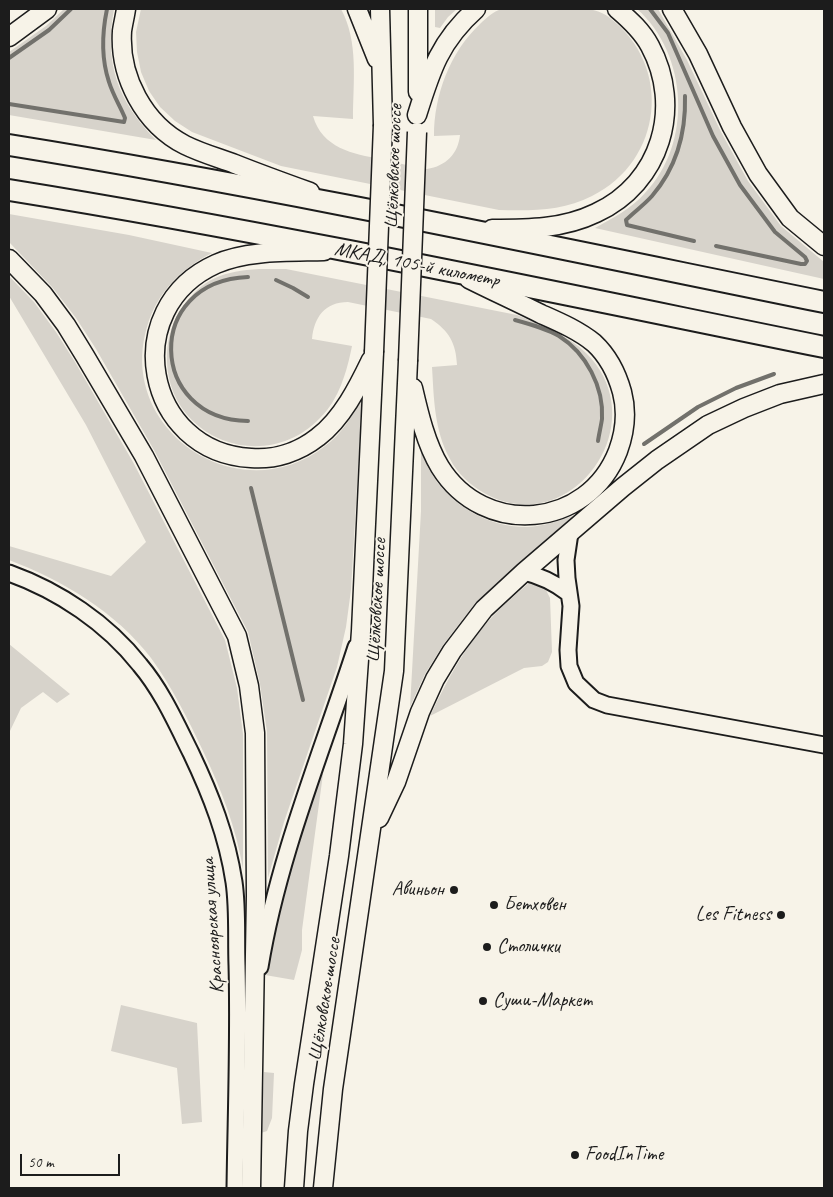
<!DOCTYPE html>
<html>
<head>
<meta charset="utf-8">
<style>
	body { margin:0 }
	#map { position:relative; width:833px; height:1197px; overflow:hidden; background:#f7f3e8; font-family:Caveat,sans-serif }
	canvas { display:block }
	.frame { position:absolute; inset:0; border:10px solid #1c1c1c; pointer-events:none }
	.scale { position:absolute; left:20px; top:1154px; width:100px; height:22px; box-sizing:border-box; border:2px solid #1c1c1c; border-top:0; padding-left:6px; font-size:15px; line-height:18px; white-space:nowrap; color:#1c1c1c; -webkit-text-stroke:4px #f7f3e8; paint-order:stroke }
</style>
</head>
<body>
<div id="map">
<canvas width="833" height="1197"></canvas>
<div class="frame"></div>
<div class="scale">50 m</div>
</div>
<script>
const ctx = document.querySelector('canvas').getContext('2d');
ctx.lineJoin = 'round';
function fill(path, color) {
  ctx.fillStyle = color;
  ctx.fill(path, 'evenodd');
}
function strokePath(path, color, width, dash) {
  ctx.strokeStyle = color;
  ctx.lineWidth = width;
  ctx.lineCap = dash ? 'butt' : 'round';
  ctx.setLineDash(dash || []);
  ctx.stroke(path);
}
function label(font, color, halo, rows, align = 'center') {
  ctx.font = font + ' Caveat,sans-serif';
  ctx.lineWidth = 4;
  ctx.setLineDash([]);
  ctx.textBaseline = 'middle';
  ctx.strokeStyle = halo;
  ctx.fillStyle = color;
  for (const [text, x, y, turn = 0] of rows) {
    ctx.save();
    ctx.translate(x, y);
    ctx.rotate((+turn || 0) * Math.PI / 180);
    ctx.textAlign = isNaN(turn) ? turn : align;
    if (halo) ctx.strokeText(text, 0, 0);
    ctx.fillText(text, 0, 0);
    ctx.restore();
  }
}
const green = new Path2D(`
	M64,9H114C104,62 117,101 156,140L9,115V52L46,26Z
	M141,9H341C359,42 353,82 353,119L313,116C322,148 353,154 381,159C397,163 412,166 427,169C446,166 458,154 460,135L434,136C434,95 450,52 480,24C486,18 494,11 502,9C506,8 513,9 517,9C530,9 542,9 555,9C574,9 594,5 610,18C673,66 663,161 592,196C563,211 531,211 499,210L281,166L192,132L175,121L160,107L149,91L141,72L137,52L136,32Z
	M435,9H457L448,17L440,28L435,27Z
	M637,9H658L687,60L721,132L748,181L781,226L824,262V279L595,228C613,218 631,209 645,193C693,143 688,54 637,9Z
	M9,214L129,235L212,253C181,269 157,292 147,327C116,431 240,513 325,446C342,434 352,416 362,399L351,590L346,627L337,667L284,822L268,878L267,732L260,684L248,632L154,450L96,349L76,318L52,287L9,242Z
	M259,269H286L517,315C541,325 568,335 586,353C657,423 571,542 484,493C470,485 457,473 450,459C434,430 434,398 432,367L457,365C456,343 449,331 431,319L348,302C325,302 314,317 312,339L352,346C347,371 339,400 320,418C266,475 170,440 167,362C166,343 171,323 182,308C202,278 225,271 259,269Z
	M9,276L34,302L56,332L75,362L133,462L225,640L237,688L243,734V869C236,827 221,789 203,751C188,719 172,687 151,658C116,612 62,580 9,560V546L111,576L146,542L86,425L9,296Z
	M421,450C424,457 426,465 430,471C449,505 489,528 528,527C544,526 558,521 573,516L476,602L443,645L425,674L410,707L421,511Z
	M532,580L541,584L545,588L550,598L552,652L548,662L542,666L524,668L430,716C447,680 465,646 492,617C504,604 519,592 532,580Z
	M9,644L70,694L57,703L43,692L21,708L9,733Z
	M319,774H323L302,930V950L294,980L265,975L270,938L280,892Z
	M121,1005L197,1023L202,1122L182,1124L177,1068L111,1051Z
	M264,1072L274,1073L272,1118L267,1131L261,1133Z`);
const stream = new Path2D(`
	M650,9L668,33L713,136L740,185L775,232L805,257L807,261L805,264H801L716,246
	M9,58L49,30L71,9
	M685,96C686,133 676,168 652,196C644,205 634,212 626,220L627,225L694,241
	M9,104L124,122L125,118C120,106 113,95 109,82C101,58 102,33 107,9
	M276,280L293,288L308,297
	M515,320C530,324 545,328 559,336C586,353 604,387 602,419C601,426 599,434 598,441
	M248,421C148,420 143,281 248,277
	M644,444L698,407L736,388L774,374
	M251,488L303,700`);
const secondary = new Path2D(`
	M570,533L566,560L567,578L571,606L568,650L569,666L576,683L594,700L607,705L824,745
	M524,572C541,576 555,583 568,593
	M9,573C59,591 107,623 140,665C162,691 176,723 191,753C211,795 227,836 234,882C238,909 236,938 237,965C239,1039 236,1114 235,1188
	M260,967C278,857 322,752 356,647`);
const primary = new Path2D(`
	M126,9C125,16 123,24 122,31C119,77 144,124 185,145C201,153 219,158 235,164C260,174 285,183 310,192
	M357,9L377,59
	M380,9L383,125
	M672,9L698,54L732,127L758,174L790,218L824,246
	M9,37L47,9
	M418,92V9
	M417,115C431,70 440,41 476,9
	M492,229C528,229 563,229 596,213C661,183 683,107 650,46C642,31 630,20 617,9
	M324,251C291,252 247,250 216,264C118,308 144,452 251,458C275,460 299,452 318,437C342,419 358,387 371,360
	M9,259L43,294L66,325L85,356L144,456L237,636L249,686L255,733L256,896L251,1188
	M413,388C419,414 426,444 440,467C484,538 588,529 618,451C625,432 627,411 622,392C617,374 608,356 594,343C578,330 559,322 541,314C517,302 493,291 469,279
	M379,818L396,782L420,712L435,679L452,651L484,609L524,572L623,487L657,460L708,425L744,408L780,394L824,384
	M294,1188L298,1131L304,1084L339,856L353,744L361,631L374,352
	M323,1188L333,1089L394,671L408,361`);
const highway = new Path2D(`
	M9,145C282,189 553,247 824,302
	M9,190C282,234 553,292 824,347`);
const primaryBridge = new Path2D(`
	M374,352L383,125
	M408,361L417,132`);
const markers = [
	[454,890,5,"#1c1c1c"],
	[494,905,5,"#1c1c1c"],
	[781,915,5,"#1c1c1c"],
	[487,947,5,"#1c1c1c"],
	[483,1001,5,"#1c1c1c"],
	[575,1155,5,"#1c1c1c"]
];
const streetNames = [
	["Щёлковское шоссе",394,166,-88],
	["МКАД, 105-й километр",417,265,11],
	["Щёлковское шоссе",377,600,-87],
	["Красноярская улица",213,926,-94],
	["Щёлковское шоссе",325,999,-81]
];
const poiNames = [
	["Авиньон",444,890,"right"],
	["Бетховен",504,905],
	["Les Fitness",771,915,"right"],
	["Столички",497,947],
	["Суши-Маркет",493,1001],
	["FoodInTime",585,1155]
];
fill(green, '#d7d3cb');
strokePath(stream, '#72716c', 4);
strokePath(secondary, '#1c1c1c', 19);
strokePath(primary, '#1c1c1c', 21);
strokePath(highway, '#1c1c1c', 24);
strokePath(secondary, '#f7f3e8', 15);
strokePath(primary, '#f7f3e8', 18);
strokePath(highway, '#f7f3e8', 20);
strokePath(primaryBridge, '#1c1c1c', 21, []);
strokePath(primaryBridge, '#f7f3e8', 18);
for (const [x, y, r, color] of markers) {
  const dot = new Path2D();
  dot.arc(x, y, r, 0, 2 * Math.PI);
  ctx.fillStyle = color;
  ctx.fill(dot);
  strokePath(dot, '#f7f3e8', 2);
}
label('20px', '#1c1c1c', '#f7f3e8', streetNames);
label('20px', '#1c1c1c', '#f7f3e8', poiNames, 'left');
</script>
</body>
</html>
